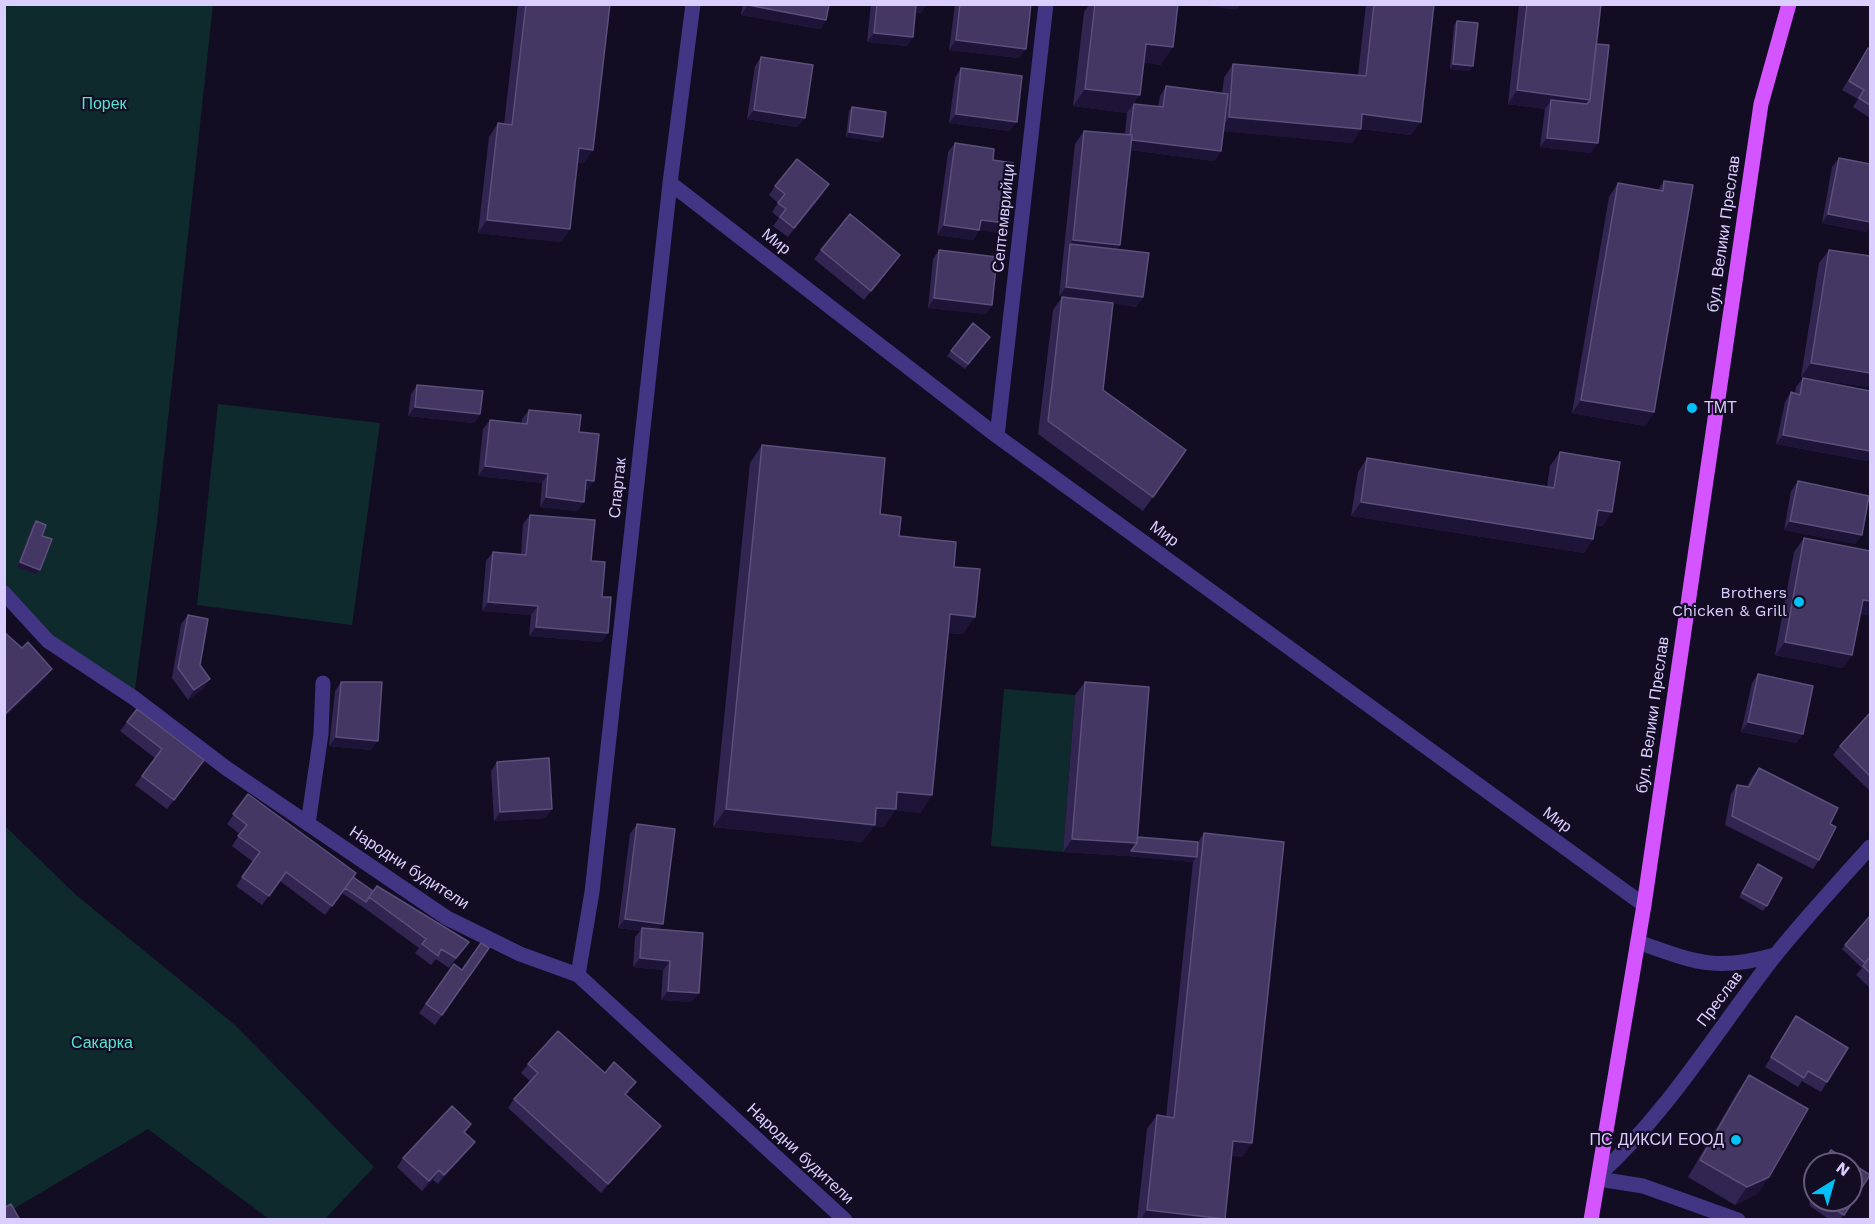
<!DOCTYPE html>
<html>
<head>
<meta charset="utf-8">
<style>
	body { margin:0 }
	#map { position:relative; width:1875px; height:1224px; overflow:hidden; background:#130d23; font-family:"Work Sans",sans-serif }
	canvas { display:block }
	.frame { position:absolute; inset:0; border:6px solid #daceff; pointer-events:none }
	.north { position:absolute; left:1803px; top:1152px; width:60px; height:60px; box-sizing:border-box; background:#130d23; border:2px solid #635a7b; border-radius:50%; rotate:37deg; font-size:16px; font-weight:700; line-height:24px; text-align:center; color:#daceff }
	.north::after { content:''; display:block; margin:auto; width:21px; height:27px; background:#00c2f9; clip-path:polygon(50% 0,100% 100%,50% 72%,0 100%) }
</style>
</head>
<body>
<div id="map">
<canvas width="1875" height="1224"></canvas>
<div class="frame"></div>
<div class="north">N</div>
</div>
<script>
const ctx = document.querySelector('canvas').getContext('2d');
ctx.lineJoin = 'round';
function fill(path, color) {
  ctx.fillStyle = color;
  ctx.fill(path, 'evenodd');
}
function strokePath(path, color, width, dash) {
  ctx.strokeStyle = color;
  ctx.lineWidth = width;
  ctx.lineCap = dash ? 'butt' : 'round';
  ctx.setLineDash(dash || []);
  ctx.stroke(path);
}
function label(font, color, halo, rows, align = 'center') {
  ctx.font = font + ' "Work Sans",sans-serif';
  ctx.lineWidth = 4.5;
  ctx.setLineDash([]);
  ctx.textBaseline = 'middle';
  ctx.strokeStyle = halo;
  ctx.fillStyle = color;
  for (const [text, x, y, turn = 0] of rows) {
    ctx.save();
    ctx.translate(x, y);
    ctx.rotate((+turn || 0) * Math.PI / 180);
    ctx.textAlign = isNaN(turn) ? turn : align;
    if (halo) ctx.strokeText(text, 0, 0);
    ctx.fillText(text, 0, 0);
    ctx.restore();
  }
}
const green = new Path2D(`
	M4,5H213L156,530L134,698L48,641L5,593Z
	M218,404L380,423L352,625L197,605Z
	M1004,689L1075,695L1063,852L991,846Z
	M4,825L76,895L235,1025L374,1167L325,1219H269L148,1129L5,1214Z`);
const minor = new Path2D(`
	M670,183L997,436L1644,905
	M997,436L1046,4
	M4,593L48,641L134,698L226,768L447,918L520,954L578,975L845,1220
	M308,824L321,734L323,683
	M1638,942C1695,962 1715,972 1775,955
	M578,975L592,892L670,183L693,4
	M1600,1174C1669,1111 1717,1030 1774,957C1804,919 1838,883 1870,847
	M1599,1179L1643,1186L1738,1220`);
const major = new Path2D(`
	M1591,1220L1644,905L1761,104L1789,4`);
const wall = new Path2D(`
	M518,4H610L584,163H577L570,229L561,242L478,233L489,137L498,123L504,124Z
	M743,4H829L826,20L820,29L741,15Z
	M871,4H926L921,13L916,12L907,46L867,42Z
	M955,4H1031L1019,58L949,50Z
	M1090,4H1178L1161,65L1143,62L1134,104L1158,107L1160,96L1166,86L1222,94L1224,78L1233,64L1358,75L1366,4H1434L1411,135L1361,129L1352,143L1223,131L1221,151L1214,161L1130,150L1120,245L1117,249L1143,297L1136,307L1113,303L1103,390L1186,450L1143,511L1038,434L1053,310L1062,297L1092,300L1059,296L1075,144L1084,131L1125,134L1127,113L1073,106L1084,12Z
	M1519,4H1601L1596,44L1591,153L1540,147L1545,109L1508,104Z
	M1457,21L1470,71L1450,69L1454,25Z
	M1868,48L1870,50V118L1853,107L1858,99L1842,90Z
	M761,57L798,127L747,119L755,66Z
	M961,68L1010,131L949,123L955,78Z
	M852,107L883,137L879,142L846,137L849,111Z
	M955,143L993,160L1005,223L999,233L979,230L973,240L937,235L948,152Z
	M1839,158L1870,164V227L1867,232L1822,223L1832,167Z
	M1664,181L1654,412L1645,426L1572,413L1609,197L1618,183L1658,190Z
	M775,186L823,194L788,237L773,226L779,218L772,212L778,203L769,195Z
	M821,250L900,255L864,300L814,259Z
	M939,250L992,305L986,314L928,308L933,259Z
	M1829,250L1870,256V383L1867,387L1801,377L1819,263Z
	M973,323L990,337L965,369L947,356Z
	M1803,378L1870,391V457L1867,461L1776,444L1785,402L1791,392L1795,394L1796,387Z
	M417,385L480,414L474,423L408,416L411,394Z
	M529,410L579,432L588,490H585L584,502L577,511L540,507L542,483L478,476L483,429L490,420L522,423V419Z
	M762,445L880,514L899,536L954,567L963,634L948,633L932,795L920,813L895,810L884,827L874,826L862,842L713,827L750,463Z
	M1560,452L1603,526L1596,525L1593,539L1584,553L1351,516L1358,472L1367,458L1547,486L1550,466Z
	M1798,481L1862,535L1855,544L1784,530L1791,491Z
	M530,515L591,561L602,597V642L529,636L531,615L482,611L486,561L493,552L521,554L523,524Z
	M36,521L42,536L36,574L17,567L32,526Z
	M1804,538L1860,614L1852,655L1843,668L1775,655L1794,552Z
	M188,615L200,665L204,688L188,700L172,678L181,624Z
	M1758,674L1797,743L1741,732L1752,683Z
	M341,682L371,750L329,746L335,691Z
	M1085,682L1138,837L1198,842L1204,833L1252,1143L1242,1157L1232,1155L1225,1220H1137L1147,1129L1157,1115L1166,1117L1193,862L1128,856L1063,852L1075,695Z
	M137,709L204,760L167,809L135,785L155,758L120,731Z
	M1870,713V791L1833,755L1840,746Z
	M497,762L546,818L494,821L491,771Z
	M1759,768L1830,824L1819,860L1813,869L1725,825L1731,794L1737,785L1747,786L1752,777Z
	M248,794L353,877L373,891L469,942L449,968L436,959L431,965L415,953L419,948L363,907L342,893L349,883L325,915L280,881L262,905L236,886L253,862L232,846L240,834L227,824Z
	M637,824L659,929L692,1002L661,1000L663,970L633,967L635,937L640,931L618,928L630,834Z
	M1758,864L1767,906L1763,911L1739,897Z
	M1870,916V988L1856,975L1862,968L1842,949Z
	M489,948L435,1025L419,1013L454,964L462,970Z
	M1796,1016L1827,1082L1821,1092L1802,1081L1798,1087L1765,1067Z
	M528,1064L605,1073L630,1091L626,1095L661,1126L654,1135L601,1193L508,1108L514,1099L530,1081L521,1073Z
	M1749,1075L1769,1177L1757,1194L1735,1205L1688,1177L1737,1093Z
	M471,1124L465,1133L468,1151L438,1184L433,1180L422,1191L397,1167L403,1158Z
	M1815,1173V1200H1851L1870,1175L1840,1220H1830L1810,1206L1808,1185Z`);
const shadedWall = new Path2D(`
	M915,4H926L921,13L910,12Z
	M1192,4H1241L1237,10Z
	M748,5L826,20L820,29L741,15Z
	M874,33L913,37L907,46L867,42Z
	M956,40L1026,49L1019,58L949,50Z
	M1146,44L1173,47L1161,65L1133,61Z
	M1453,64L1473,66L1470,71L1450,69Z
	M1085,89L1140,95L1127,113L1073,106Z
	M1517,90L1590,100L1580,113L1551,100L1545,109L1508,104Z
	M754,110L805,118L798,127L747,119Z
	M956,114L1017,122L1010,131L949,123Z
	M1362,114L1421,122L1411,135L1361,129L1352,143L1219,131L1229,117Z
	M849,132L883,137L879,142L846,137Z
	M1547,138L1598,143L1591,153L1540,147Z
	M1129,139L1221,151L1214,161L1123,149Z
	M579,148L593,150L584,163L570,162Z
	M829,184L823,194L788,237L794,228Z
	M1828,214L1870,222V227L1867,232L1822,223Z
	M487,220L570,229L561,242L478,233Z
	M981,220L1005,223L999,233L974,230Z
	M944,225L979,230L973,240L937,235Z
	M1073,240L1120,245L1110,258L1070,244Z
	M900,255L894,264L864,300L871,291Z
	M1066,287L1143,297L1136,307L1059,296Z
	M934,298L992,305L986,314L928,308Z
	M1811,363L1870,373V383L1867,387L1801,377Z
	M1581,400L1654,412L1645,426L1572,413Z
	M415,407L480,414L474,423L408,416Z
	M1783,435L1870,451V457L1867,461L1776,444Z
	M485,466L548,474L542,483L478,476Z
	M586,480L594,481L588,490H580Z
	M546,497L584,502L577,511L540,507Z
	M1361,502L1593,539L1584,553L1351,516Z
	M1598,510L1612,512L1603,526L1588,523Z
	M1790,521L1862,535L1855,544L1784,530Z
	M20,562L40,570L36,574L17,567Z
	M1863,600L1870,601V616L1853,613Z
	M488,602L538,606L531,615L482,611Z
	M950,614L975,617L963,634L937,632Z
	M536,627L608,633L602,642L529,636Z
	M1785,642L1852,655L1843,668L1775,655Z
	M52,669L46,678L4,718V715Z
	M210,679L204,688L188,700L194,690Z
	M1748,722L1803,734L1797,743L1741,732Z
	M336,737L378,741L371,750L329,746Z
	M897,792L932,795L920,813L895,810L884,827L874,826L862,842L713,827L726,809Z
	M552,809L546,818L494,821L500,812Z
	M1072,839L1137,843L1197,857L1193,862L1128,856L1063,852Z
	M625,919L663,924L656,933L642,928L640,931L618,928Z
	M640,958L670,961L663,970L633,967Z
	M668,991L699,993L692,1002L661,1000Z
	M661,1126L654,1135L601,1193L608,1184Z
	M1233,1141L1252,1143L1242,1157L1224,1155Z
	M475,1142L468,1151L438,1184L444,1175Z
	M439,1170L433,1180L422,1191L429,1181Z
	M1769,1177L1757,1194L1735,1205L1747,1187Z
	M1147,1210L1225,1219V1220H1140Z`);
const building = new Path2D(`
	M526,4H610L593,150L579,148L570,229L487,220L498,123L512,125Z
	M748,4H829L826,20L748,5Z
	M877,4H916L913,37L874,33Z
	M960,4H1031L1026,49L956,40Z
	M1095,4H1178L1173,47L1146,44L1140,95L1085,89Z
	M1374,4H1434L1421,122L1362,114L1361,129L1229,117L1233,64L1366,76Z
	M1527,4H1601L1590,100L1517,90Z
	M1457,21L1478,23L1473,66L1453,64Z
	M1596,44L1609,45L1598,143L1547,138L1551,100L1587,104L1590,100Z
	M1868,48L1870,50V105L1859,98L1864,90L1849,81Z
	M761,57L813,65L805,118L754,110Z
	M961,68L1022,76L1017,122L956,114Z
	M1166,86L1228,94L1221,151L1132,140V135H1130L1134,104L1163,107Z
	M852,107L886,112L883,137L849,132Z
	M1084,131L1132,135L1120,245L1073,240Z
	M955,143L994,149L993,160L1013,163L1005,223L981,220L979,230L944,225Z
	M1839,158L1870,164V222L1828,214Z
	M797,159L829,184L794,228L780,217L786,209L778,203L785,194L775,186Z
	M1664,181L1693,185L1654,412L1581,400L1618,183L1663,191Z
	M850,214L900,255L871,291L821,250Z
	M1070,244L1149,253L1143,297L1066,287Z
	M939,250L997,257L992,305L934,298Z
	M1829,250L1870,256V373L1811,363Z
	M1062,297L1113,303L1103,390L1186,450L1153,497L1048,421Z
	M973,323L990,337L968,364L951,351Z
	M1803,378L1870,391V451L1783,435L1791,392L1800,395Z
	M417,385L483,391L480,414L415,407Z
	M529,410L581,415L579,432L599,434L594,481L586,480L584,502L546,497L548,474L485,466L490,420L527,424Z
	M762,445L885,458L880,514L901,517L899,536L956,542L954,567L980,569L975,617L950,614L932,795L897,792L896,809L876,808L875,825L726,809Z
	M1560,452L1620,462L1612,512L1598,510L1593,539L1361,502L1367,458L1554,488Z
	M1798,481L1869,496L1862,535L1790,521Z
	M530,515L595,520L591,561L605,562L602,597H611L608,633L536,627L538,606L488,602L493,552L526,555Z
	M36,521L46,525L42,536L52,539L40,570L20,562Z
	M1804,538L1870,551V601L1863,600L1852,655L1785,642Z
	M188,615L208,619L200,665L210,679L194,690L178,668Z
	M4,632L22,648L28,642L52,669L4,715Z
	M1758,674L1813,686L1803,734L1748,722Z
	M341,682H382L378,741L336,737Z
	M1085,682L1149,687L1137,843L1072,839Z
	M137,709L204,760L174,800L142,776L162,749L127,722Z
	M1870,713V776L1840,746Z
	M549,758L552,809L500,812L497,762Z
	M1759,768L1838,808L1830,824L1836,827L1819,860L1732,816L1737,785L1749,787Z
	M248,794L356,873L332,906L286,872L269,896L242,877L260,852L238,836L247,825L233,814Z
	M637,824L675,829L663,924L625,919Z
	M1204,833L1284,842L1252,1143L1233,1141L1225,1219L1147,1210L1157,1115L1174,1118Z
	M1138,837L1198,842L1197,857L1131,851L1137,843Z
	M1758,864L1782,878L1767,906L1742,893Z
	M353,877L373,891L366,902L345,888Z
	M377,886L469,942L456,958L441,949L438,956L422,944L426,939L369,897Z
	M1870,916V957L1865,963L1845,945Z
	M642,928L703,933L699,993L668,991L670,961L640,958Z
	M481,943L489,948L442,1015L426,1004L454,964L462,970Z
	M1870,957V973L1863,966Z
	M1796,1016L1848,1048L1827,1082L1808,1071L1804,1078L1771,1057Z
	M558,1031L605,1073L614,1062L636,1082L625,1094L661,1126L608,1184L514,1099L538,1073L528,1064Z
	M1749,1075L1808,1109L1769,1177L1747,1187L1700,1160Z
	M452,1106L471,1124L464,1132L475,1142L444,1175L439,1170L429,1181L403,1158Z
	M1831,1150L1870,1175L1844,1215L1821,1200H1851V1164H1822Z
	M11,1204L20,1220H4V1208Z`);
const markers = [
	[1692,408,6,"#00c2f9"],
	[1799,602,6,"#00c2f9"],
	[1736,1140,6,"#00c2f9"]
];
const parkNames = [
	["Порек",104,104],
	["Сакарка",102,1043]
];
const streetNames = [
	["Септемврийци",1004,218,-84],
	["бул. Велики Преслав",1724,234,-82],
	["Мир",776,242,38],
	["Спартак",618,488,-84],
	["Мир",1164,534,36],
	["бул. Велики Преслав",1653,715,-82],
	["Мир",1557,820,36],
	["Народни будители",409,868,33],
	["Преслав",1720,999,-53],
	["Народни будители",800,1154,43]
];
const poiNames = [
	["ТМТ",1704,408,"left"],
	["Brothers",1787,593],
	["Chicken & Grill",1787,611],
	["ПС ДИКСИ ЕООД",1724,1140]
];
fill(green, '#0f2a2d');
strokePath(minor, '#423584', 15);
strokePath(major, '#d455ff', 15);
fill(wall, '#332551');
fill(shadedWall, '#1e1437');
fill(building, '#453764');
strokePath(building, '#5c4f7c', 1.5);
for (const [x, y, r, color] of markers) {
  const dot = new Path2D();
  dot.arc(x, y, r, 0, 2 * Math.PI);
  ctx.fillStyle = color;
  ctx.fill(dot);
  strokePath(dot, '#130d23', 2);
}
label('16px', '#55e4d2', '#130d23', parkNames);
label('16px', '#daceff', '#130d23', streetNames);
label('16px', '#daceff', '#130d23', poiNames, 'right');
</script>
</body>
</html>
